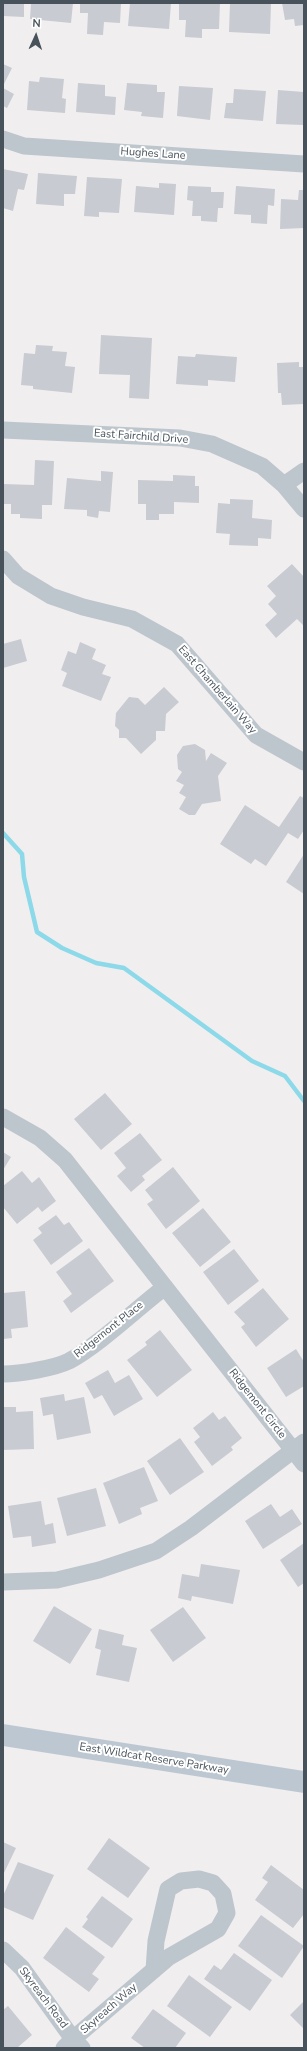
<!DOCTYPE html>
<html>
<head>
<meta charset="utf-8">
<style>
	body { margin:0 }
	#map { position:relative; width:307px; height:2051px; overflow:hidden; background:#f1eeef; font-family:"Nunito Sans",sans-serif }
	canvas { display:block }
	.frame { position:absolute; inset:0; border:4px solid #47525b; pointer-events:none }
	.north { position:absolute; left:16px; top:16px; width:40px; height:40px; -webkit-text-stroke:3px #fff; paint-order:stroke; rotate:3deg; font-size:11px; font-weight:700; line-height:16px; text-align:center; color:#47525b }
	.north::after { content:''; display:block; margin:auto; width:14px; height:18px; background:#47525b; clip-path:polygon(50% 0,100% 100%,50% 72%,0 100%) }
</style>
</head>
<body>
<div id="map">
<canvas width="307" height="2051"></canvas>
<div class="frame"></div>
<div class="north">N</div>
</div>
<script>
const ctx = document.querySelector('canvas').getContext('2d');
ctx.lineJoin = 'round';
function strokePath(path, color, width, dash) {
  ctx.strokeStyle = color;
  ctx.lineWidth = width;
  ctx.lineCap = dash ? 'butt' : 'round';
  ctx.setLineDash(dash || []);
  ctx.stroke(path);
}
function fill(path, color) {
  ctx.fillStyle = color;
  ctx.fill(path, 'evenodd');
}
function label(font, color, halo, rows, align = 'center') {
  ctx.font = font + ' "Nunito Sans",sans-serif';
  ctx.lineWidth = 4;
  ctx.setLineDash([]);
  ctx.textBaseline = 'middle';
  ctx.strokeStyle = halo;
  ctx.fillStyle = color;
  for (const [text, x, y, turn = 0] of rows) {
    ctx.save();
    ctx.translate(x, y);
    ctx.rotate((+turn || 0) * Math.PI / 180);
    ctx.textAlign = isNaN(turn) ? turn : align;
    if (halo) ctx.strokeText(text, 0, 0);
    ctx.fillText(text, 0, 0);
    ctx.restore();
  }
}
const stream = new Path2D(`
	M3,833L22,854L24,877L37,932L62,948L96,963L124,968L252,1061L285,1076L304,1101`);
const building = new Path2D(`
	M3,3H24V17L3,16Z
	M31,3H73L71,23L30,19Z
	M80,3H121L120,23L104,22L103,35L87,34L88,13H80Z
	M130,3H171L169,29L128,26Z
	M179,3H220L219,29H202V38L185,37L186,20H179Z
	M230,3H271L270,34L229,32Z
	M282,3H304V25L295,26L294,19L285,20Z
	M3,64L12,68L3,86Z
	M40,77L64,79L62,98L66,99L65,113L27,110L29,81L39,82Z
	M78,83L105,85V96L116,97L115,115L76,112Z
	M127,83L157,85V92H165L163,118L141,116L142,112L124,110Z
	M179,86L213,88L210,120L177,116Z
	M3,88L14,94L7,108L3,106Z
	M234,89L266,91L263,121L224,118L226,103H233Z
	M278,90L304,92V125L276,124Z
	M3,169L28,174L24,190L18,189L13,211L3,208Z
	M38,173L77,176L75,194H64V206L36,204Z
	M87,177L122,179L119,213L99,212V217L84,216Z
	M159,183L176,184L174,215L134,212L136,186L159,188Z
	M188,186L211,187V192H224L223,208H218L217,222L201,221V216H192L193,201L187,200Z
	M236,186L275,189L274,206L268,205L267,224L251,223V215L234,214Z
	M299,190H304V228L280,229L281,199L298,200Z
	M101,335L152,338L149,399L129,398L130,375L99,374Z
	M36,345L53,346L52,351L67,352L65,366L75,367L72,393L33,389V386L21,385L24,353L35,354Z
	M196,354L237,357L235,382L208,380V386L176,384L178,356L195,357Z
	M299,362V367H304V404L282,405L281,393H278L277,363Z
	M35,460L54,461L52,505H42V519L20,518V514H11V504H3V484L34,485Z
	M101,471L113,472L110,512L99,511L98,518L87,516V510L64,509L67,478L101,481Z
	M173,475L195,476V486H199V503L174,502V514H159V520H146V504H138V480L173,481Z
	M230,499L253,500L252,518L272,520L271,539L258,538V546L229,545L230,534L216,533L218,503L230,504Z
	M292,564L304,577V626L297,619L276,638L265,625L277,614L268,604L276,596L267,586Z
	M21,639L27,661L3,668V644Z
	M80,642L96,649L92,659L106,665L102,674L111,677L101,701L62,686L67,673L61,670L68,651L76,654Z
	M164,687L179,702L166,714L165,731H156V740L141,754L126,738H119V730L115,726L116,713L129,697L138,698L145,705Z
	M195,744L205,750L206,761L211,753L227,763L218,776L221,801L202,804L195,815H189L179,809L186,797L179,793L184,785L176,781L182,772L178,769L177,755L183,746Z
	M300,796L304,798V830L298,839L288,833L266,866L255,859L251,864L220,844L245,805L279,827Z
	M304,854V894L286,882Z
	M105,1093L132,1124L101,1150L74,1119Z
	M140,1133L162,1160L142,1176L145,1180L131,1192L117,1176L126,1168L114,1153Z
	M3,1152L11,1157L3,1170Z
	M173,1167L200,1201L166,1229L147,1204L153,1200L145,1190Z
	M22,1171L32,1183L39,1177L56,1201L42,1212L38,1207L17,1224L3,1207V1186Z
	M203,1208L231,1242L200,1267L172,1233Z
	M56,1215L64,1225L69,1222L83,1241L51,1265L33,1240L42,1233L38,1228Z
	M89,1248L114,1281L71,1313L63,1301L72,1294L56,1272Z
	M234,1249L259,1281L228,1305L203,1272Z
	M263,1288L289,1319L256,1347L241,1327L245,1324L234,1312Z
	M25,1291L28,1327L11,1329L12,1338L3,1339V1293Z
	M160,1330L192,1370L157,1397L127,1360L147,1345L145,1342Z
	M296,1349L304,1362V1386L286,1397L267,1368Z
	M108,1370L115,1383L129,1375L143,1399L114,1416L102,1395L94,1399L85,1383Z
	M64,1394L65,1401L84,1397L91,1433L57,1440L53,1414L43,1416L40,1398Z
	M3,1407H16V1412L33,1411L34,1449L3,1450Z
	M213,1412L219,1420L225,1416L242,1438L231,1447L233,1450L212,1466L194,1442L200,1437L193,1428Z
	M180,1438L204,1472L170,1495L147,1461Z
	M144,1467L158,1501L140,1508L142,1514L119,1524L103,1483Z
	M96,1488L106,1526L67,1536L57,1498Z
	M41,1501L45,1525L53,1523L56,1543L32,1547L31,1536L13,1538L8,1506Z
	M271,1504L280,1517L292,1509L302,1524L263,1549L245,1521Z
	M304,1543V1583L298,1587L280,1560Z
	M201,1564L240,1570L233,1604L192,1596L191,1601L178,1598L182,1574L199,1577Z
	M54,1606L92,1629L70,1664L33,1641Z
	M183,1607L206,1638L173,1662L150,1630Z
	M99,1629L124,1635L122,1645L137,1648L129,1682L96,1675L101,1650L95,1648Z
	M109,1838L150,1868L128,1898L87,1869Z
	M3,1842L16,1848L3,1875Z
	M18,1862L54,1875L33,1920L3,1907V1896Z
	M271,1865L304,1890V1914L293,1928L255,1900L268,1882L262,1878Z
	M102,1896L133,1919L112,1948L82,1927L88,1919L86,1917Z
	M261,1915L304,1946L282,1978L238,1946Z
	M66,1927L105,1957L92,1974L99,1979L89,1992L43,1958Z
	M234,1953L272,1980L250,2011L204,1979L214,1965L221,1970Z
	M189,1975L232,2007L210,2037L167,2006Z
	M304,2001V2029L290,2015Z
	M8,2006L32,2035L17,2048H3V2010Z
	M153,2009L186,2033L175,2048H145L131,2038Z`);
const minor = new Path2D(`
	M3,139L24,146L304,164
	M3,430L180,438L212,444L262,466L284,485L304,509
	M284,485L304,471
	M3,559L18,576L51,596L83,607L132,619L177,644L256,735L304,762
	M3,1117L40,1138L65,1160L304,1464
	M3,1374C20,1374 55,1368 69,1361C100,1344 136,1309 165,1287
	M3,1582L57,1580L99,1570L156,1551L191,1528L304,1442
	M3,1950L22,1968L73,2039L82,2048
	M64,2048L73,2039L169,1957L218,1929L227,1913L223,1894L213,1883L199,1879L181,1881L168,1889L156,1941L154,1970`);
const secondary = new Path2D(`
	M3,1735L304,1782`);
const streetNames = [
	["Hughes Lane",153,154,4],
	["East Fairchild Drive",141,437,4],
	["East Chamberlain Way",217,690,49],
	["Ridgemont Place",109,1330,-38],
	["Ridgemont Circle",257,1404,52],
	["East Wildcat Reserve Parkway",154,1759,9],
	["Skyreach Road",43,1998,53],
	["Skyreach Way",109,2009,-41]
];
strokePath(stream, '#8cd9e9', 4.5);
fill(building, '#c8cbd1');
strokePath(minor, '#bdc6cd', 17);
strokePath(secondary, '#bdc7d2', 22);
label('11px', '#47525b', '#fff', streetNames);
</script>
</body>
</html>
